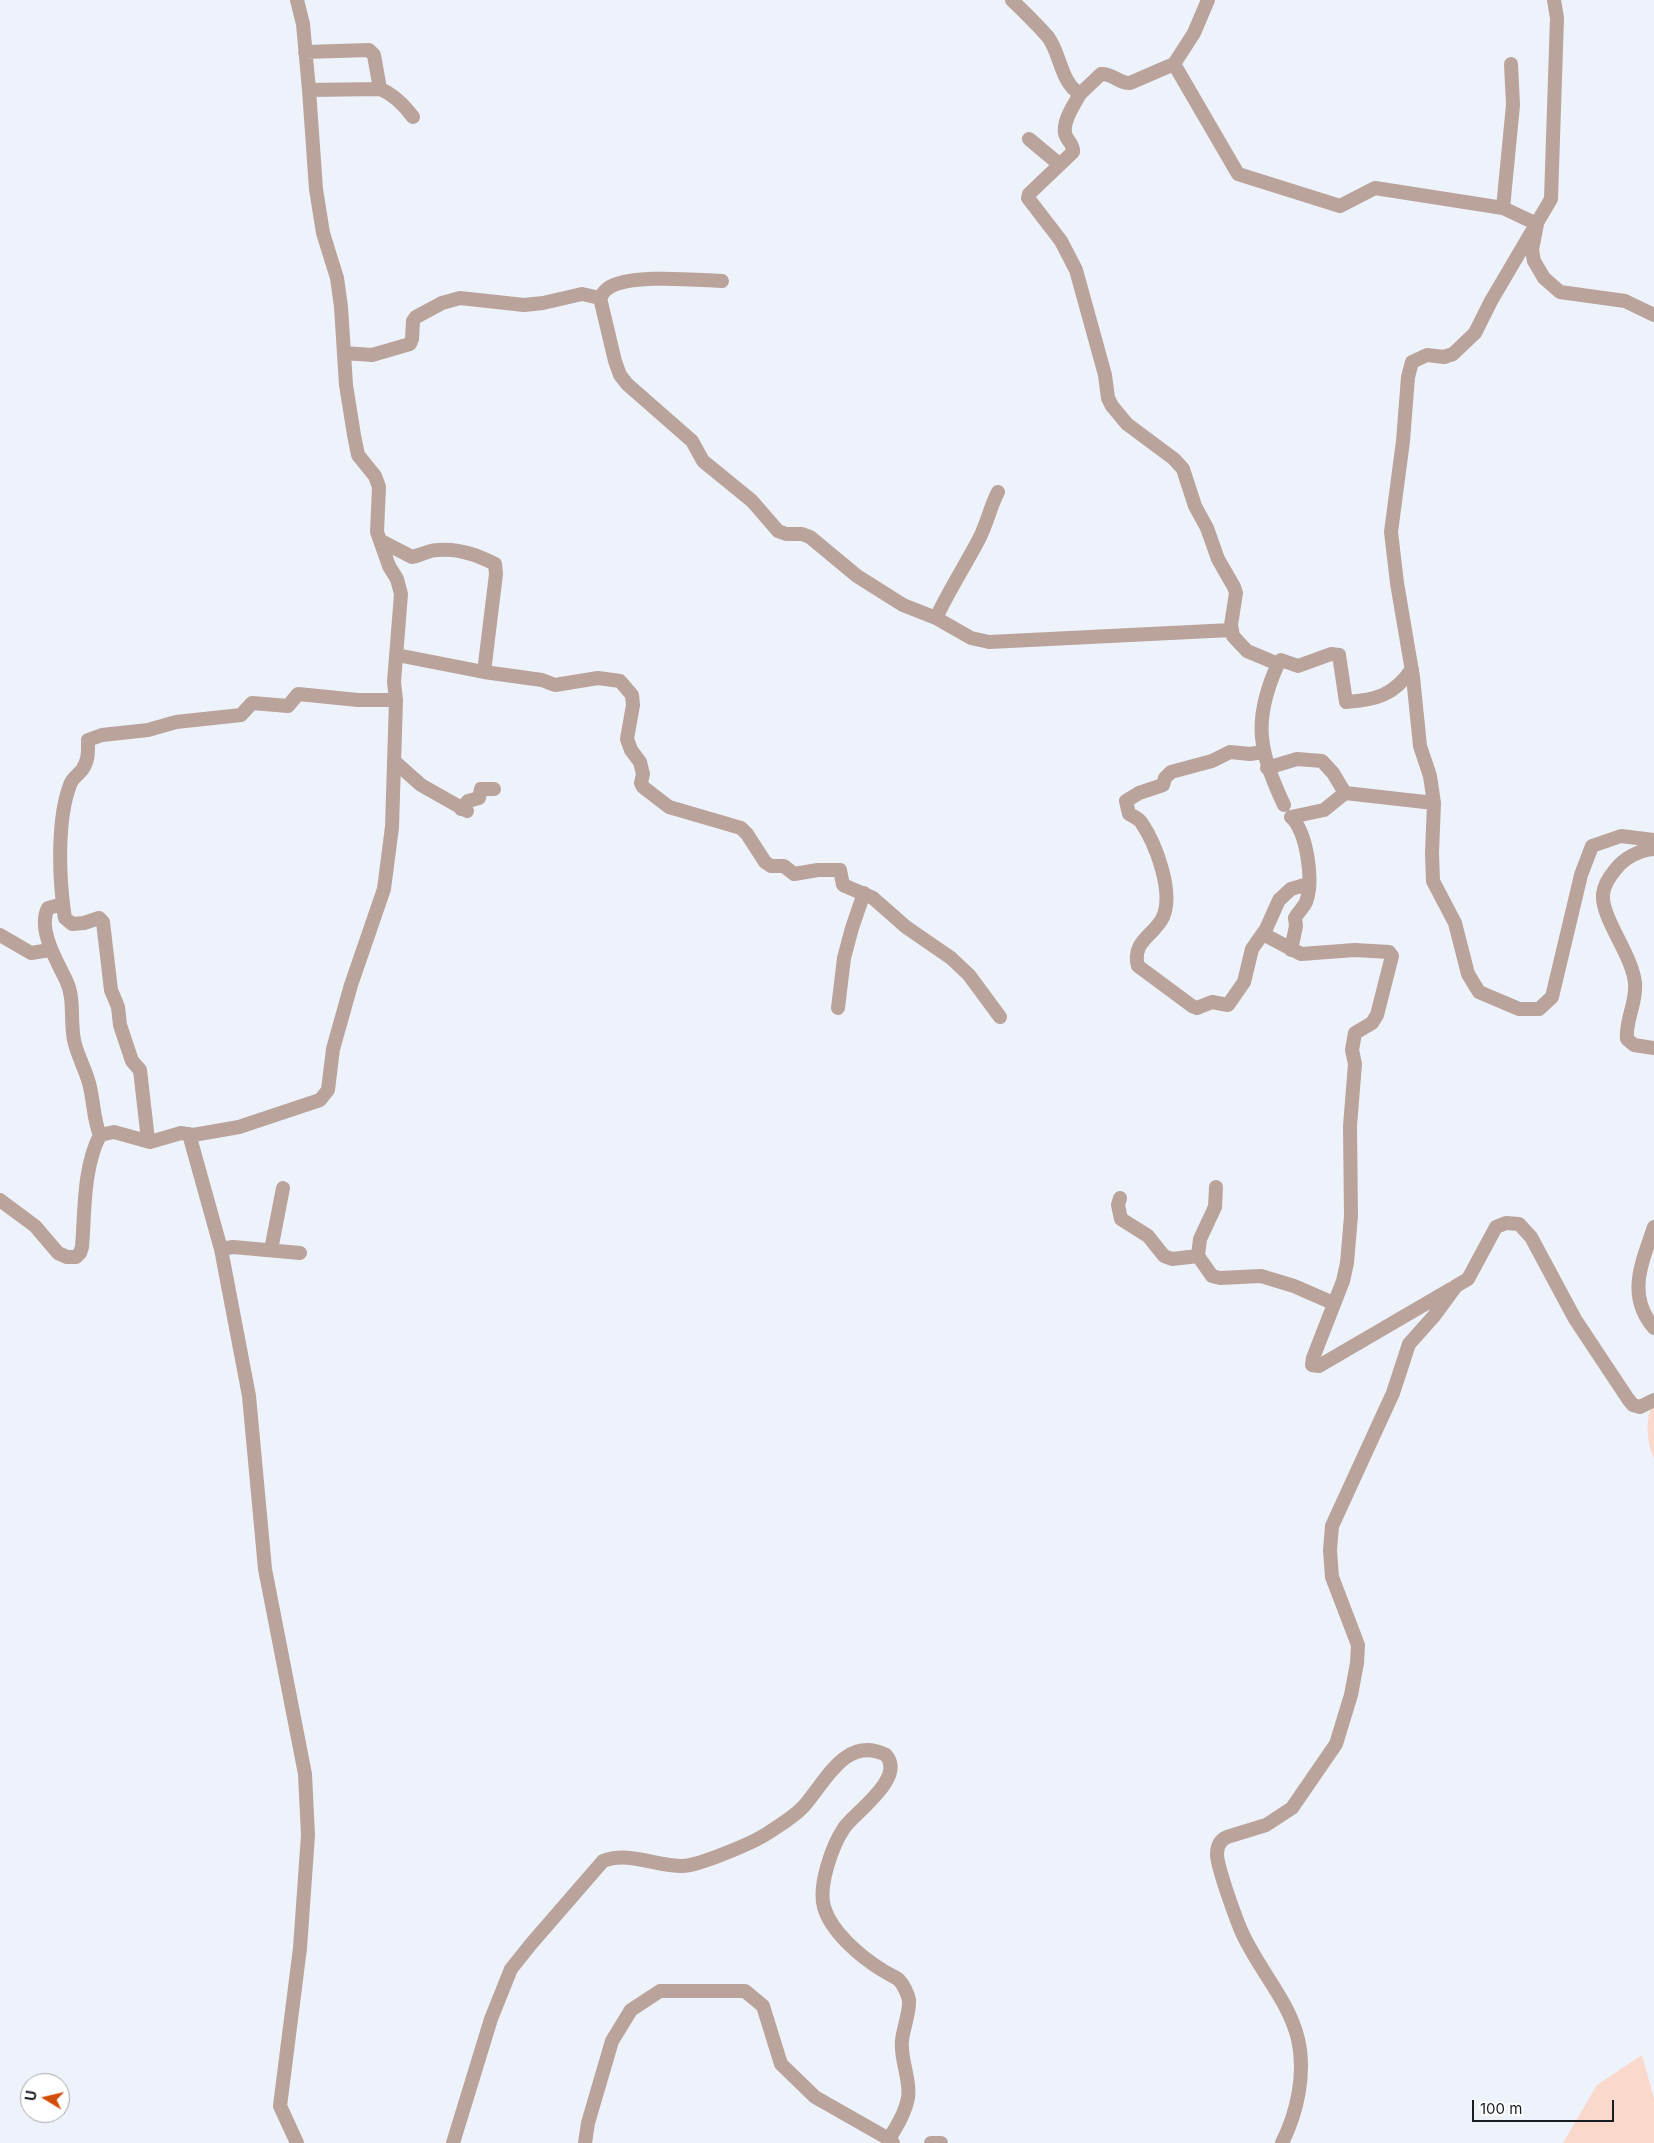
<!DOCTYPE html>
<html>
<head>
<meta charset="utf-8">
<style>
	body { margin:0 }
	#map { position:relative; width:1654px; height:2143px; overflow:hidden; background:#eef2fb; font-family:Inter,sans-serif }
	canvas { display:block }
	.north { position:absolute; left:20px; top:2073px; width:50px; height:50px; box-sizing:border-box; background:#fff; border:1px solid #a3a4a7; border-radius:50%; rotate:279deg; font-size:14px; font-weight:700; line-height:20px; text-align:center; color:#181c23 }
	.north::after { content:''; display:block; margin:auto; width:18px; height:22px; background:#d24d09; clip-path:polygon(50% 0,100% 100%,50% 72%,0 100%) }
	.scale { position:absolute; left:1472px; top:2100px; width:142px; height:22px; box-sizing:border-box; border:2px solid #181c23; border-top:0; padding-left:6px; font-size:15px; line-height:18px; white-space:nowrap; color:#181c23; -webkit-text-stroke:4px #fff; paint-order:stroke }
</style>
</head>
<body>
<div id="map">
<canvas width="1654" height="2143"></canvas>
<div class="north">U</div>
<div class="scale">100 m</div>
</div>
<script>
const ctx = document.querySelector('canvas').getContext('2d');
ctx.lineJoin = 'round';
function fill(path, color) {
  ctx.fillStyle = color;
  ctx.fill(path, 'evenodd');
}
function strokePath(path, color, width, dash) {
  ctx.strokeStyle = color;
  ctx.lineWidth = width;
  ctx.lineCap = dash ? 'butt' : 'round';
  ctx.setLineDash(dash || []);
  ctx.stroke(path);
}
const green = new Path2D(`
	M1654,1403V1459C1647,1442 1644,1418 1654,1403Z
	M1642,2055L1654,2099V2143H1563L1597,2085Z`);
const minor = new Path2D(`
	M1012,0C1024,12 1037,24 1048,37C1061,54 1060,82 1080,94L1101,74C1113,73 1119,84 1130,83L1174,64L1238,174L1340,206L1375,188L1503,208L1537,224L1532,250L1534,261L1544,278L1560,292L1625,301L1654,315
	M1554,0L1557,18L1551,199L1491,301L1475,333L1453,354L1444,357L1427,355L1412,362L1408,377L1403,441L1391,532L1397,583L1413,677L1420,746L1430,776L1434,803L1432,853L1433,881L1455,923L1468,974L1479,992L1519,1009H1539L1552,997L1581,875L1592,846L1621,836L1654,840
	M305,52L369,50L374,55L380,89
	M1174,64L1194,33L1208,0
	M309,90L380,89C393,94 404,105 413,117
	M1080,94C1074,105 1063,120 1065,133C1066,140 1074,144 1073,152L1029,194L1028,198L1061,241L1076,270L1105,375L1108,398L1112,406L1127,424L1174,459L1183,469L1195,506L1207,528L1218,559L1234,587L1236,593L1231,625L1233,636L1247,651L1278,664C1252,721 1259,751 1284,805
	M1029,139L1059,164
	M1503,208L1513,105L1511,64
	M600,298C602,295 604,291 607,289C627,273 697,280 722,281
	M344,353L372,355L410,344L412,339L413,321L416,317L442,303L460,298L524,305L543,303L582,294L600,298L615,361L620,375L627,384L692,441L703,461L752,501L778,531L786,534H802L810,537L857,576L903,605L936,618L971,638L989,642L1231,630
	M381,541L412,557C421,555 429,550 438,550C457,548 478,555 495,564L496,574L484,672
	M936,618C949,590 965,566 979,539C987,524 990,507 998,492
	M397,655L484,672L542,680L555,685L598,678L620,681L632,695L633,705L627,739L631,750L640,762L643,774L641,783L643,787L669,807L741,828L747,834L765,862L771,866H784L794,874L818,870H840L843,885L873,898L906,927L951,958L969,975L1000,1017
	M1278,664L1281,660L1298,666L1331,654L1339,655L1346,702C1377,700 1394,695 1412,669
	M1263,752L1250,754L1230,752L1212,761L1171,772L1165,778L1163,785L1139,793L1126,801L1129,814C1133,816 1138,818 1141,822C1156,844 1174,892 1163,917C1155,935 1131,941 1138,966L1192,1006L1197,1008L1212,1002L1228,1005L1244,982L1252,949L1266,929L1279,900L1291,889L1308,884
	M394,761L421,785L467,811
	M1267,768L1297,759L1322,761L1333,773L1345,793
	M461,809L468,801L479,798L481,789H494
	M1291,817L1324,810L1345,793L1434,803
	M1291,817C1307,832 1314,881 1306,902C1304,907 1298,912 1295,918L1296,926L1291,950
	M1654,849C1639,850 1624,858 1615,870C1610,876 1604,886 1603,894C1601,918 1632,954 1635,983C1637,1003 1625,1020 1627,1039L1634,1045L1654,1048
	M63,904L48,908C37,929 57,961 66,980C75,998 70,1020 74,1040C77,1055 85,1068 89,1083C94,1101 93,1119 100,1135
	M1263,934L1301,954L1355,950L1389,952L1392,956L1377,1015L1372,1023L1355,1033L1352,1050L1355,1064L1350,1126L1351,1216L1347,1263L1343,1281L1313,1358L1312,1365L1319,1366L1451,1289
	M0,935L31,953L50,950
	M838,1008L844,958L852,928L864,893
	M189,1134L221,1249L249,1396L265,1569L305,1774L308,1835L300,1948L280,2106L297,2143
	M148,1140L140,1070L132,1061L120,1025L118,1007L111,990L103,922L99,918L84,923L72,924L65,918L64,912C59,876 57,819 70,785C72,778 78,775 82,770C89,760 88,751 88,740L102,735L148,730L176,722L241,715L252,703L288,706L298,694L358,700H396
	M1120,1198L1118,1205L1121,1219L1148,1236L1164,1256L1172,1259L1198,1256L1200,1239L1215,1207L1216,1187
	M0,1200L35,1226L58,1253L67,1257H76L80,1253L82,1247C85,1211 83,1168 100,1135L114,1132L150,1142L181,1133L193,1135L239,1127L320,1100L328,1090L333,1049L351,985L384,889L392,827L396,700L394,682L401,594L397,579L389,566L377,532L379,487L375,476L358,455L354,435L346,385L341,307L337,278L323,233L316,189L309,90L303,24L297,0
	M1654,1227C1642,1263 1626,1295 1654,1328
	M221,1249L233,1247L300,1253
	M271,1250L283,1188
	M1198,1256L1212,1276L1220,1278L1261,1276L1294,1286L1333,1303
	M453,2143L491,2019L511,1969L531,1944L603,1861C628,1851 656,1866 682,1866C698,1866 753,1843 768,1833C780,1825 794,1817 804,1806C826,1781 846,1735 886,1755C906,1778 855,1812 844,1828C832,1846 818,1886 824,1907C831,1932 861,1957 882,1970C888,1974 894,1976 899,1980C903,1984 908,1994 909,2000C910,2013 903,2028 902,2041C900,2060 911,2079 908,2098C905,2113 897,2126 889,2139L893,2143
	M585,2143L588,2123L612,2041L631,2010L660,1991H745L763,2006L781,2064L815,2097L889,2139
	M931,2143H941
	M1282,2143C1297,2113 1306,2074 1298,2039C1288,1998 1256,1967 1240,1928C1234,1913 1218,1869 1217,1855C1217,1847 1220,1840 1227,1837L1266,1825L1292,1808L1336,1744L1351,1695L1357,1663L1358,1645L1332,1577L1330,1550L1332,1526L1393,1393L1409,1344L1434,1316L1456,1286L1468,1279L1496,1227L1506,1223L1519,1224L1531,1237L1575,1319L1628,1399L1633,1405L1640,1407L1654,1400`);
fill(green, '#fbd8cc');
strokePath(minor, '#b9a39b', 14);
</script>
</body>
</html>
